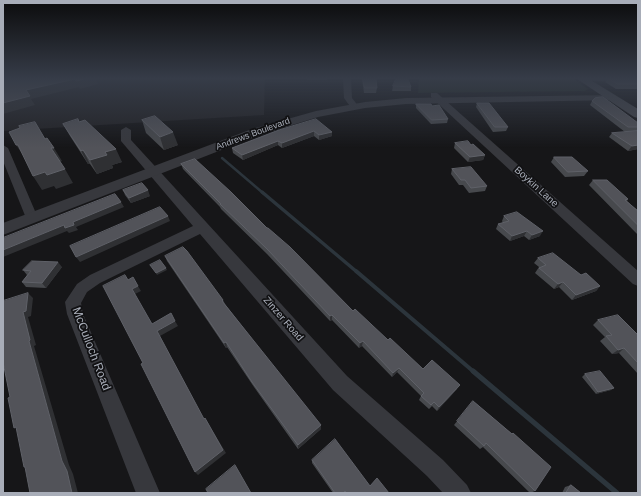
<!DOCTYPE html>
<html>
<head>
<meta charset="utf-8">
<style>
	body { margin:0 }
	#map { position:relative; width:641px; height:496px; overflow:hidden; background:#161618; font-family:Helvetica,sans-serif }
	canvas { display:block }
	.frame { position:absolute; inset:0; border:4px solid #a8adb8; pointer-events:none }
</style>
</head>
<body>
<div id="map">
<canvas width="641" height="496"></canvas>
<div class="frame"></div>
</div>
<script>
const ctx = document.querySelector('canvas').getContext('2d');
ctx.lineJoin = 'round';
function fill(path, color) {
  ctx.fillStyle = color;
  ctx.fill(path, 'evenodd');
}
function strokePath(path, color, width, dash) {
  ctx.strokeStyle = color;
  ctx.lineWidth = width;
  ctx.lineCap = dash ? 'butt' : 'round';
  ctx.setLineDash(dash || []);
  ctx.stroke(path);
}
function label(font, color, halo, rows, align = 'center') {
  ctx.font = font + ' Helvetica,sans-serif';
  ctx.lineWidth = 3.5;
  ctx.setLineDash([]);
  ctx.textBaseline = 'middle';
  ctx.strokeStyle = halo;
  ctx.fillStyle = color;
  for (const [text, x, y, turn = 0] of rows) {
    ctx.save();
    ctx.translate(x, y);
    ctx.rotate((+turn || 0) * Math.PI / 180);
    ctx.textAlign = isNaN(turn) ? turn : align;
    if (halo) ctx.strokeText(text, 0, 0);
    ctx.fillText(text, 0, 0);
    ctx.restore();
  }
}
const built = new Path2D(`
	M3,79H265L264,115L3,131Z`);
const green = new Path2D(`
	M419,79H574L588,89L585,91L418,93Z`);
const streamFar3 = new Path2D(`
	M222,158L263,193`);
const streamFar2 = new Path2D(`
	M262,192L357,272`);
const streamFar1 = new Path2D(`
	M356,271L474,372`);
const stream = new Path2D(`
	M473,371L617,493`);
const minor = new Path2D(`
	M343,79H351L352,98L359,107L358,109H352L344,98Z
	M579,79H615L611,81H583Z
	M431,93H437L638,271V286L633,284L431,97Z
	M126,127L131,130V140L347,376L443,460L467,485L471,493H443L427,476L333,390L200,234L100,283L87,292L81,303L83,314L160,493H136L67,314L65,302L77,284L90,275L193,226L121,141V130Z
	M3,145L8,148L38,218L37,221L32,222L27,221L26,218L3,161Z`);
const tertiary = new Path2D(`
	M612,95L616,96L617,98L616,100L406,104L365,108L318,117L260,135L3,235V223L252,129L316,111L365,102L406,98Z`);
const secondary = new Path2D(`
	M577,79H589L638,109V118L634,117Z`);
const wall = new Path2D(`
	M307,79H327V80H307Z
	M362,79H376L377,88L376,93H364Z
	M607,79H638V89H616L605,82Z
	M393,86L411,87V91H392Z
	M592,101L638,123V149L628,151L609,137L612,133L625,132L590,105Z
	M477,103L508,127L506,131L493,132L476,107Z
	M416,104L432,106L448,119L447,123L431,124L416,108Z
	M142,120L178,145L164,150L146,133Z
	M79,122L122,162L112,165L113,168L97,174L90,164H88L70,136L63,124Z
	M279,130L332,132V136L319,140L314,136L282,148L278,145L243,160L233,153L232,148Z
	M455,143L471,145L485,155L483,160L468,162L454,148Z
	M554,157L588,171L584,176L565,177L551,162Z
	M181,164L267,228L353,311L423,369L457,389L437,411L432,406L429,409L419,400L421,396L397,372L392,377L362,346L359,348L332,320L330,321L267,254L221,209L220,207L183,169Z
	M452,169L487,186L485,191L469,193L463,185H459L451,174Z
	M593,180L628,199L627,201L638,211V235L589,185Z
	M123,190L150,196L131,203L125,195Z
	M504,216L540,236L529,240L524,236L510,241L496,229L498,224L503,223L502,221Z
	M165,256L223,300L225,304L321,429L298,449L254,387L227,347L226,348L167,261Z
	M538,258L581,275L600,286L596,291L572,300L559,287L554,289L535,273L539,267L534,263Z
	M62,267L46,288L26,287L22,282L27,275L23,270Z
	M598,320L638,335V374L619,353L612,354L600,341L605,337L593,325Z
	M585,374L614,388L611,390L596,394L582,377Z
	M473,401L512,434L513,433L535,491L530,493L483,447L480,449L454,425Z
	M312,460L370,486L389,493H333L312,463Z
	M571,485L581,493H562L565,487Z`);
const shadedWall = new Path2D(`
	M75,79L79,87L31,99L35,105L3,114V103L26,90Z
	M84,79H96L98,84L80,89L76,81Z
	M314,131V136L282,148V143Z
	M173,132L178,145L164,150L160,137Z
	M332,132V136L319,140V135Z
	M278,141V145L243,160L242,155Z
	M16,145H18L25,158Z
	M638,145V149L628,151L632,146Z
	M51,148H54L62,161L59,162Z
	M116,149L122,162L112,165L113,168L97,174L90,160L105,152Z
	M83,150L90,164H88L81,151Z
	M485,155L483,160L468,162L470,157Z
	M65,169L73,183L56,189L54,186L42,190L33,176L45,172Z
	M148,190L150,196L131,203L129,198Z
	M121,202L124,207L76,227L78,230L69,233L67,231L3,257V250Z
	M168,216L170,221L80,262L76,257Z
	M527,231L524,236L510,241L512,236Z
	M543,231L540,236L529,240L532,235Z
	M58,262L62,267L46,288L42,283Z
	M166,268L167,270L157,275L156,273Z
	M563,282L559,287L554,289L558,284Z
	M138,286L141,291L135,294L155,329L132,289Z
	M600,286L596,291L572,300L576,295Z
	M28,293L33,298L31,316L28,317L36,345L34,346L69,465L73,474L78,493H72L62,461L29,341L23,312Z
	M332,315V320L330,321V316Z
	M175,321L178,326L160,336L206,423L157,331Z
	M363,341L362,346L359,348L360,343Z
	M226,342L227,347L226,348L224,343Z
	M624,348L619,353L612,354L618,350Z
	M399,368L397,372L392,377L393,373Z
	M460,385L457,389L437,411L439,407Z
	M614,388L611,390L596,394L598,392Z
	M205,418L226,453L198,475L195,472Z
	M321,425V429L298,449V445Z`);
const building = new Path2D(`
	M3,79H84L76,81L75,79L26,90L30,96L3,103Z
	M363,79H376L377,88H365Z
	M396,79H408L411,87L393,86Z
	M609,79H638V84H618Z
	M603,97L638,123V127H628L592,101L595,98Z
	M477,103H489L508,127H495Z
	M416,104H431L432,106L439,105L448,119L432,120Z
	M155,116L173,132L160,137L142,120Z
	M78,119L79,122L85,120L116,149L105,152L107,155L90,160L83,150L81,151L63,124Z
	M316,119L332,132L319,135L314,131L282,143L278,141L242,155L232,148L279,130Z
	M35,122L45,139L47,138L54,148H51L65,169L47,175L45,172L33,176L18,145H16L9,132L20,128L19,126Z
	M638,131V145L632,146L612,133Z
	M468,141L471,145L473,144L485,155L470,157L455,143Z
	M554,157H572L588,171L568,172Z
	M195,159L231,192L267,228H268L290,247L353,311L355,309L388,340L390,338L423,369L432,360L460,385L439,407L434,402L431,405L421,396L424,393L399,368L393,373L363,341L360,343L332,315L330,316L267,249L220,204H221L181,164Z
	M471,167L487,186L471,188L465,180H461L452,169Z
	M593,180H607L628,199L625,200L638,211V225Z
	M142,183L148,190L129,198L123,190Z
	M115,194L121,202L73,222L74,225L65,228L64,225L3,250V238Z
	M160,207L168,216L76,257L70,246Z
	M517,212L543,231L532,235L527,231L512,236L498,224L509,221L504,216Z
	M183,247L187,251L223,300L222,301L321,425L298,445L252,382L226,342L224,343L165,256Z
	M553,253L581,275L586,273L600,286L576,295L563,282L558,284L539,268L546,265L538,258Z
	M160,260L166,268L156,273L150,265Z
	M32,261L58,262L42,283L22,282L31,271L23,270Z
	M125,275L128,280L133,277L138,286L132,289L152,324L171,313L175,321L157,331L204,419L205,418L223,450L195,472L141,364L143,363L103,286Z
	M28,293L26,311L23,312L30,340L29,341L62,461L67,471L72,493H30L25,467H24L16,427L14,428L8,398L10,397L3,362V301Z
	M618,315L638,335V363L624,348L618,350L606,336L612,335L598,320Z
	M600,371L614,388L598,392L585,374Z
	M473,401L512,434L513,433L551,467L535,491L486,443L484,446L457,421Z
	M335,439L370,486L377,478L389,493H347L345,491L343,493H335L312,460Z
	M235,465L251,493H208L206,489Z
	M571,485L581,493H566Z`);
const farStreetnames = [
	["Andrews Boulevard",253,134,-20]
];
const streetNames = [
	["Boykin Lane",536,187,42],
	["Zinzer Road",283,319,49]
];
const nearStreetnames = [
	["McCulloch Road",91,349,69]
];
fill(built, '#222225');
fill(green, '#1e261f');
strokePath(streamFar3, '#2c353c', 2.5);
strokePath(streamFar2, '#2c353c', 3.5);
strokePath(streamFar1, '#2c353c', 4);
strokePath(stream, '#2c353c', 5);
fill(minor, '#37383d');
fill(tertiary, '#37383d');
fill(secondary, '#45474d');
fill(wall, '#47494d');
fill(shadedWall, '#2f3033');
fill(building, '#525359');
strokePath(building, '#5f6168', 1);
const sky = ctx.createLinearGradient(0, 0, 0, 148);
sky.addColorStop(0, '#0c0c0d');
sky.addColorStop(0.53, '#363c48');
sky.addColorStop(1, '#363c4800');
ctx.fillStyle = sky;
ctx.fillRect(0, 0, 641, 148);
label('9px', '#a8adb8', '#111113', farStreetnames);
label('10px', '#a8adb8', '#111113', streetNames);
label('12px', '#a8adb8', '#111113', nearStreetnames);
</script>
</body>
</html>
